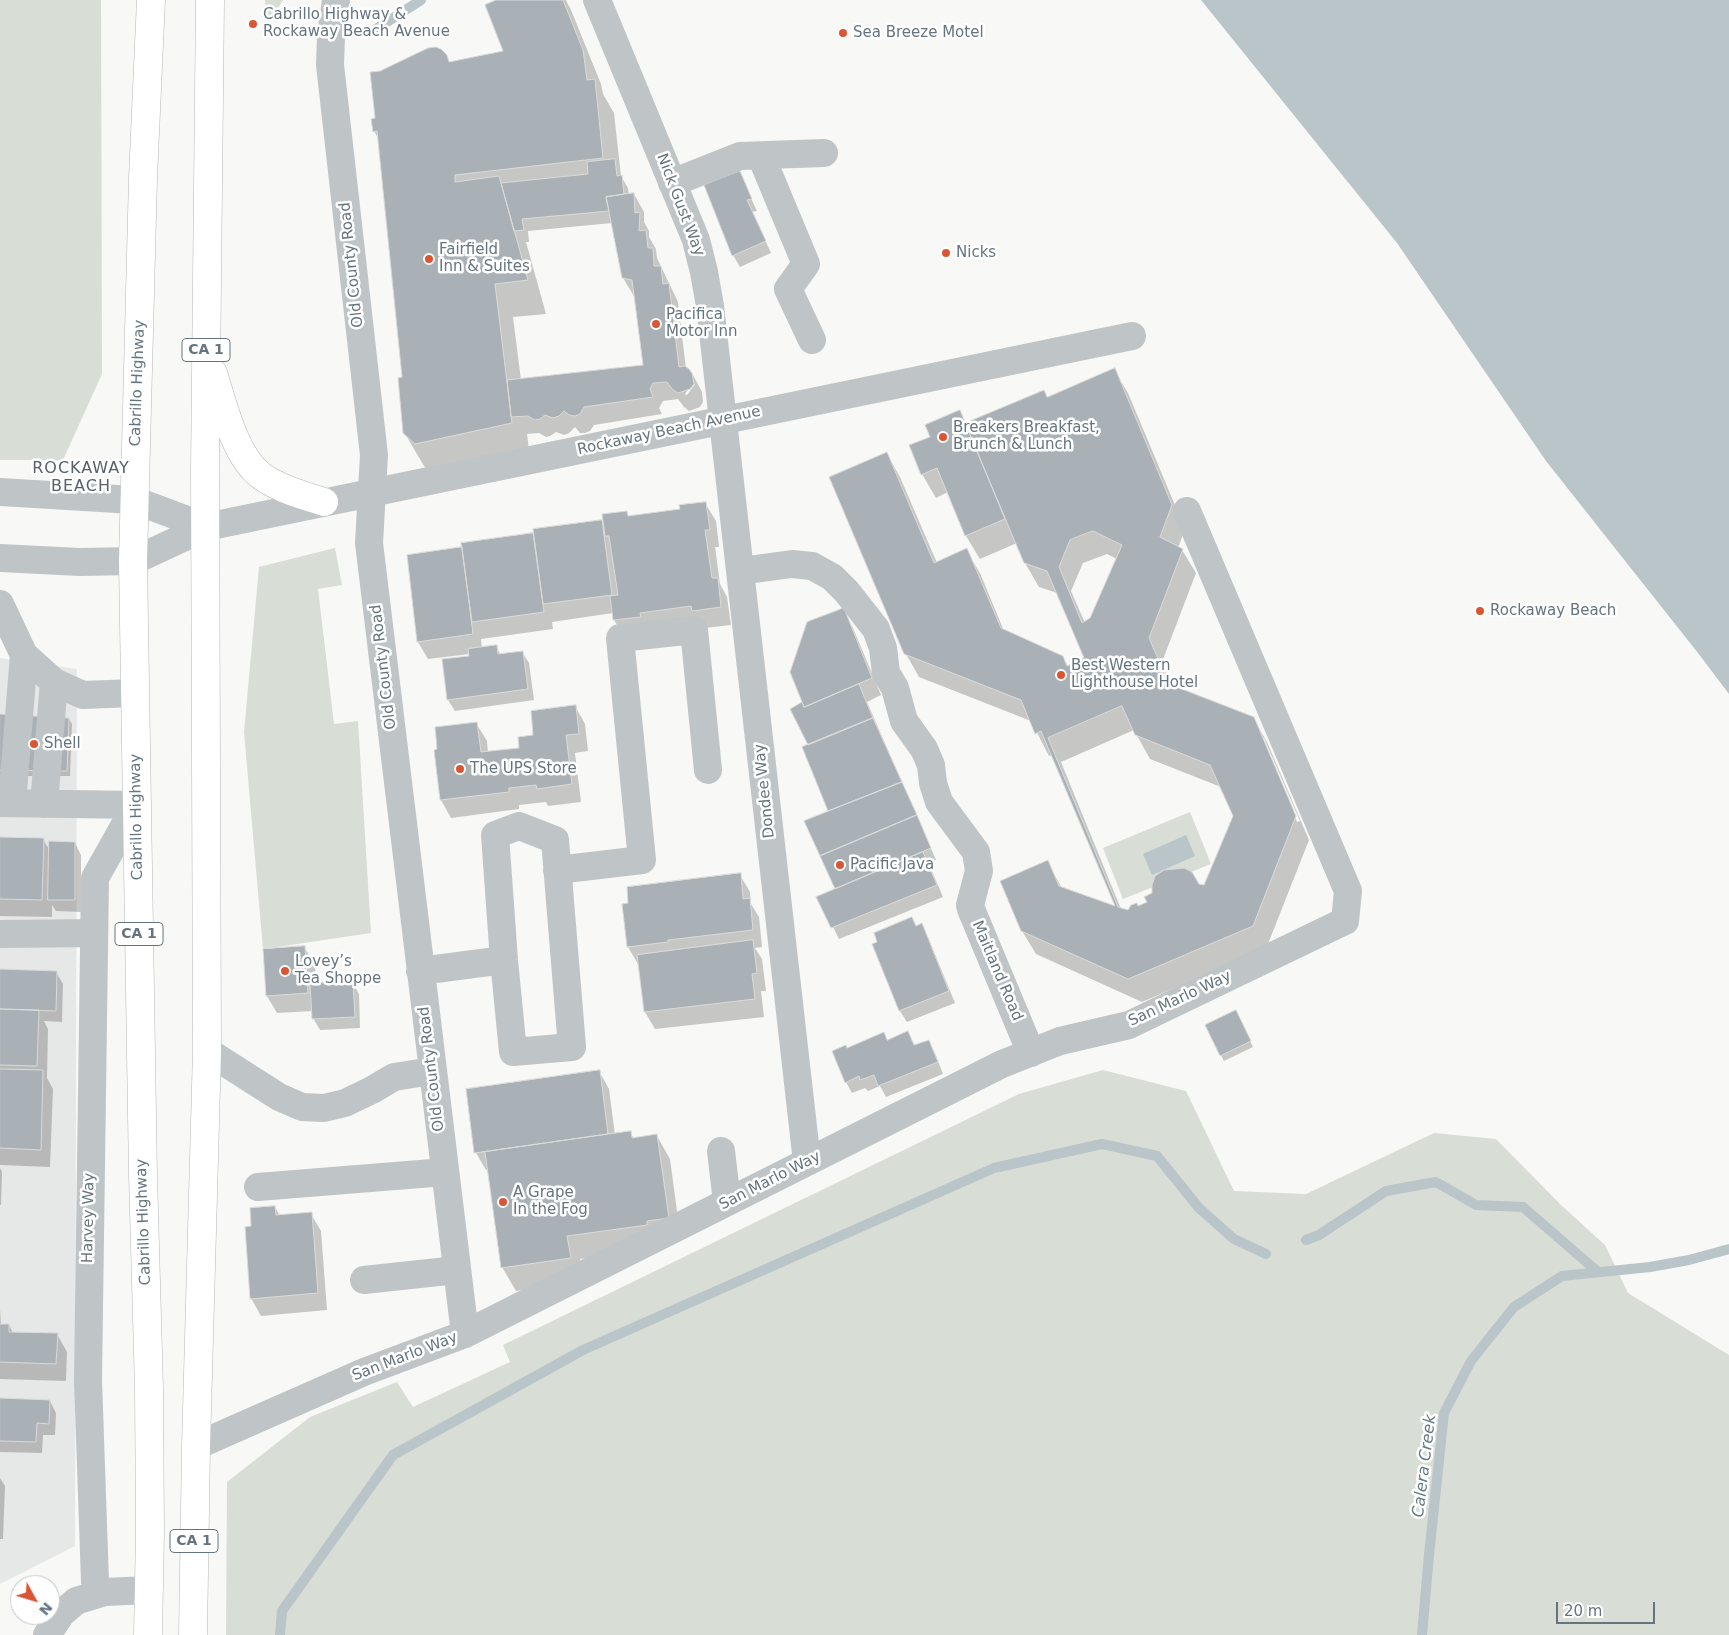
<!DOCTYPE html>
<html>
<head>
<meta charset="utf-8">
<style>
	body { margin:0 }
	#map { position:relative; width:1729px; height:1635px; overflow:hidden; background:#f8f8f6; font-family:"DejaVu Sans",sans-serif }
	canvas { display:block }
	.north { position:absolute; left:10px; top:1575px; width:50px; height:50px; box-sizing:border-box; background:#fff; border:1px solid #c1c7cc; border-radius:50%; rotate:129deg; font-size:14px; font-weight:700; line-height:20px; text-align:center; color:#65747f }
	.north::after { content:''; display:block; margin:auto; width:18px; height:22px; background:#da5534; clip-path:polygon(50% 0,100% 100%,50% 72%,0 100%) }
	.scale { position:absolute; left:1556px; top:1602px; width:99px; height:22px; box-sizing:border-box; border:2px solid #65747f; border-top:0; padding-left:6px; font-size:15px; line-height:18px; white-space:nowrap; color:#65747f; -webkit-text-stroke:4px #fff; paint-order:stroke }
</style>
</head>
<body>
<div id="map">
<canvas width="1729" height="1635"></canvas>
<div class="north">N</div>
<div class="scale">20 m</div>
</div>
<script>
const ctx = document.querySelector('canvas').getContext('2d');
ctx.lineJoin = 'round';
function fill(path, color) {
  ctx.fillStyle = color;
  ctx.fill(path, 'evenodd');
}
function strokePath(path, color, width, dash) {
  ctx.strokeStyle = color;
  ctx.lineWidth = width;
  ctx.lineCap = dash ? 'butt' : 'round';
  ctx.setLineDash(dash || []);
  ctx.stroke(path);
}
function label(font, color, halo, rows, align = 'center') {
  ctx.font = font + ' "DejaVu Sans",sans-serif';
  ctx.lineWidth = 5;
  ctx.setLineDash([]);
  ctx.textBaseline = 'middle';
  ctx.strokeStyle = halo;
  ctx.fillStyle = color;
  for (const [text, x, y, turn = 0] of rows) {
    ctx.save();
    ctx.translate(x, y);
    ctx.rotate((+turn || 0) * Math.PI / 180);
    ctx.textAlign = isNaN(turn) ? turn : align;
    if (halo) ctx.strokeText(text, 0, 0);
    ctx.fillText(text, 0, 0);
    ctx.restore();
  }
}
const built = new Path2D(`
	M0,658L77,669L75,1546L0,1584Z`);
const green = new Path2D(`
	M0,0H101L102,374L63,460H0Z
	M265,0H283L267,27Z
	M335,548L342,585L318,589L334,724L358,721L371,933L263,949L244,732L259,567Z
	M1190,812L1211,864L1123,899L1103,848Z
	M1103,1070L1186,1091L1234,1191L1306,1194L1434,1133L1496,1139L1561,1205L1605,1245L1628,1293L1729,1355V1635H226L227,1482L310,1417L397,1382L413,1407L510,1362L503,1345L1019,1094Z`);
const water = new Path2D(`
	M1201,0H1729V694L1698,653L1546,461L1397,243Z
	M1186,835L1195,856L1152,875L1143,854Z`);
const shadow = new Path2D(`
	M499,0H566L571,10L601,84L603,94L614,113L621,176L628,188L629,195L634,194L644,212V222L649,231V237L656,249L657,258L678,302L686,369L692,373L702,392L703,402L700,407L689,411L684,407L678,399L663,401L659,408L662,414L594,425L590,431L585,433H580L575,427L569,433L564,435L556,432L550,436L546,437L539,433L527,434L530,457L435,477L424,466L404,432L403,378L379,140L374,131L377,119L446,56L450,63L505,52ZM612,223L623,278L634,296H635L644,366L521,380L513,317L546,314L526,242H529L528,231ZM692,384H695L687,395L685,394Z
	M739,172L757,211L752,212L771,253L740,267L733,255Z
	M1114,370L1128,393L1185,529L1178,548L1182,550L1196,573L1162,662L1172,687L1253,718L1267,742L1309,840L1266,949L1142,1002L1036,954L1022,931L1047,862L1062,888L1117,908L1053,755L1049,756L1031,721L919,677L906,654L887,454L900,477L937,563L966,550L980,573L1004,631L1062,657L1068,666L1085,659L1057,593L1039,587L1025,563L1017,543L980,559L966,536L948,492L936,498L922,474L910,446L931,437L959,412L966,424L1047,398ZM1107,554L1117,559L1091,619L1085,623L1071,591L1083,563ZM1134,730L1150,759L1221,787L1234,816L1205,886H1198L1128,912L1121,909L1061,762ZM1262,738H1264L1300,821L1297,822Z
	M705,503L716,521L719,547H715L720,584L727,597L731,625L625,637L614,620L613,613L552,622L553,629L481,639L482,649L496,647L501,655L522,652L529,663L534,700L455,711L448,700L470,657V654L428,659L418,642L463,548V544L534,534L601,521L606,529L626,512L629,517L681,510Z
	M843,610L853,628L881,695L867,702L936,860L929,864L943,897L839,939L818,897L836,890L805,821L829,812L804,748L809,746L804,708H806L791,672Z
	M575,706L585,724L588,751L575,753L581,802L548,806L546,802L519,805V809L451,818L441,800L476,723L487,741L488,753L521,749Z
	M0,715L69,719L72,724L70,776H0Z
	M0,839H43L50,851L75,843L81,855V912L56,911L52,905V917L0,916Z
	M740,875L750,892L751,904L759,917L762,947L755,948L762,959L766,991H761L764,1017L655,1029L645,1012L638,964L628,947Z
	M921,925L928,937L955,1003L907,1022L900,1011L874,944Z
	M304,947L315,964L316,984L353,983L359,994L360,1028L320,1030L313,1018V1011L277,1013L267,996Z
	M0,971L56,972L63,984L62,1022L44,1021L48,1029L47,1078L53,1089L50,1167L0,1165Z
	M1238,1017L1253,1047L1224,1061L1221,1055Z
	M908,1033L915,1046L928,1041L935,1053L943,1074L886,1097L880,1086L868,1091L865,1088L852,1093L846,1082L847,1049L884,1034L888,1041Z
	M599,1071L609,1089L615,1135L630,1132L634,1139L657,1136L670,1159L681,1241L659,1244L660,1248L580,1259L583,1281L516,1291L502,1267L489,1170H486L476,1153Z
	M0,1168L2,1172L1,1205H0Z
	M275,1207L280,1216L311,1214L321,1231L327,1310L261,1316L251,1298Z
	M0,1309L1,1325H9L13,1333L57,1334L67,1352L66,1381L0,1379Z
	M0,1400L50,1401L56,1413L55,1435H43L42,1453L0,1452Z
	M0,1478L5,1486L3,1539H0Z`);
const stream = new Path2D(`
	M370,33L421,0
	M1306,1240L1319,1235L1386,1191L1436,1182L1476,1205L1523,1207L1598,1272
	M280,1635L282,1611L393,1455L583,1350L994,1168L1102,1144L1157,1156L1199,1208L1234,1239L1266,1254
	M1422,1635L1429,1555L1444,1413L1471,1361L1514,1307L1562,1276L1650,1267L1689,1260L1729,1249`);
const building = new Path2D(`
	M496,0H563L583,50L587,80L595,79L603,158L455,175V182L499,176L528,280L495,284L512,423L415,444L403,433L398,378L402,377L377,131L373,132L371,119L375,118L370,72L380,71L428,48L436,47L441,49L447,55L449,62L503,51L485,5Z
	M615,159L617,176L622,175L624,194L606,197L609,211L522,219L524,230L514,231L501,183L588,174L587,162Z
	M740,171L752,199L747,200L766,241L732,256L704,185Z
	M634,193L635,213L640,212L639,231L646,230L648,248H653L654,266H661L663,284L669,283L679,367L685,366L689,369L692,373L694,384L690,389L678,393L672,389L667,382L653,383L650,389L653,397L584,407L580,414L575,416L569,415L564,411L559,416L553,418L545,415L540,419L535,420L528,416L511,417L507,380L643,365L632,280L622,278L606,197Z
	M1115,368L1172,505L1160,537L1183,549L1149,638L1169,684L1254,717L1296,816L1253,926L1128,979L1021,931L1000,881L1048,860L1059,886L1115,906L1041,731L1035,734L1021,700L904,654L829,477L887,452L934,563L967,548L1001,628L1063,656L1067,666L1084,658L1047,571L1024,563L965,423L1044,390L1047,397ZM1093,531L1122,545L1090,618L1082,623L1059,567L1070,540ZM1122,706L1135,735L1210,765L1233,816L1204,885L1199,884L1192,872L1184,868L1164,870L1155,876L1152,885V893L1144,897L1147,902L1138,906L1137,903L1131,905L1128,910L1118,907L1048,738Z
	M960,410L1005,519L965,536L937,468L921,475L909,445L930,437L925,425Z
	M706,502L710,530H705L712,578H718L721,607L692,611L691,606L640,613L641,617L613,620L610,596L618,595L609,536H605L602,514L627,511L628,516L680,509L679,505Z
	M602,520L612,595L543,604L533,529Z
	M533,533L544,612L472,622L461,543Z
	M462,547L473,634L417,642L407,555Z
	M844,608L872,678L804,707L790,672L807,622Z
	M497,645L498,654L523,651L528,689L447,700L442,659L469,656L468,649Z
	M859,684L873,718L808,745L790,709L802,702L804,707Z
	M576,705L579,734L566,735L572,784L537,789L536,785L509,788V792L440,800L434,750L437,749L435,727L477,722L481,752L519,748L518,737L533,735L531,711Z
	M0,714L69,718L67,771L0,770Z
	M873,718L902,782L828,811L802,747Z
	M902,782L917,815L820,856L804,821Z
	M917,815L931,848L835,889L820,856Z
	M0,837L44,838L42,900L0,899Z
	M49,841L75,842V900H48Z
	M923,852L937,885L831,928L816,897Z
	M741,873L743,899L750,898L753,930L668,940V942L627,947L622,904L628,903L627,887Z
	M912,917L916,926L922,923L949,991L899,1011L872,944L877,942L874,933Z
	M753,940L757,973L752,974L755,999L644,1012L637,955Z
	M305,946L308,993L266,996L263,949Z
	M0,969L57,971L56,1011L0,1009Z
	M353,981L355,1017L312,1019L310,983Z
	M0,1009L39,1010L37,1066L0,1065Z
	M1236,1010L1251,1041L1220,1056L1205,1025Z
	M908,1031L914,1045L929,1040L938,1062L878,1086L874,1075L860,1080L859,1076L845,1083L832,1051L846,1045L847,1048L884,1032L887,1040Z
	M0,1069L43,1070L41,1150L0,1148Z
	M600,1070L608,1134L474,1153L466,1089Z
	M631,1131L632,1138L657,1134L669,1218L647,1221V1225L567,1236L571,1258L501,1268L485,1152Z
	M275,1206L276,1215L312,1212L318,1293L250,1299L245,1227L251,1226L250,1208Z
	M0,1324H9V1332L58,1333L56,1364L0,1362Z
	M0,1398L50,1400L49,1424L37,1423L36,1442L0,1441Z`);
const minor = new Path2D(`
	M336,0L331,36L330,65L374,455L369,543L465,1334
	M597,0L696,240L704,272L710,306L807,1162
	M761,156L806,264L788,289L812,340
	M672,183L740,156L824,153
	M0,492L134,500L206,527
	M0,558L80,562L133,561L206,527L1132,336
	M740,571L792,564L812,566L832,577L847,592L876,629L883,648L886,673L895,688L904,721L924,749L931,765L933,783L939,802L976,852L979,871L970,905L971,909L1031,1053
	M0,604L24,655L54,682L83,695L134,693
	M0,803L136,805L95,878L88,1380L95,1582L99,1589L105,1592L149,1590
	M12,803L24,655
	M44,804L54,682
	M519,826L555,840L572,1047L513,1052L504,960L495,835Z
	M557,870L642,860L620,638L694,630L708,770
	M0,934L93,933
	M420,971L504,960
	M207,1051L279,1097L302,1107L324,1108L345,1103L372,1090L394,1077L432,1071
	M721,1151L727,1202
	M258,1187L445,1172
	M364,1280L457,1270
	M196,1446L364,1372L465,1334L1002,1064L1060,1041L1129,1025L1345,921L1348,891L1187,511
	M47,1635L61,1614L76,1601L105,1592`);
const highway = new Path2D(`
	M213,373C223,404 234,454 260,475C279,489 303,495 324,502
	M148,1635L150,1532L149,1389L143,1175L133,561L143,178L151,0
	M193,1635L196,1446L207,1051L205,469L210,0`);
const markers = [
	[253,24,5,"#da5534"],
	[843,33,5,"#da5534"],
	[946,253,5,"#da5534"],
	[429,259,5,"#da5534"],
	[656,324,5,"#da5534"],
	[943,437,5,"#da5534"],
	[1480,611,5,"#da5534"],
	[1061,675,5,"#da5534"],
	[34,744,5,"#da5534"],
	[460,769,5,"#da5534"],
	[840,865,5,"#da5534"],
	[285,971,5,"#da5534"],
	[503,1202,5,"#da5534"]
];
const shields = [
	[206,350,48],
	[139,934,48],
	[194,1541,48]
];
const shieldNames = [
	["CA 1",206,350],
	["CA 1",139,934],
	["CA 1",194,1541]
];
const poiNames = [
	["Cabrillo Highway &",263,15],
	["Rockaway Beach Avenue",263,32],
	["Sea Breeze Motel",853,33],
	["Fairfield",439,250],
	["Inn & Suites",439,267],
	["Nicks",956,253],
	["Pacifica",666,315],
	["Motor Inn",666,332],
	["Breakers Breakfast,",953,428],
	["Brunch & Lunch",953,445],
	["Rockaway Beach",1490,611],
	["Best Western",1071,666],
	["Lighthouse Hotel",1071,683],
	["Shell",44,744],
	["The UPS Store",470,769],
	["Pacific Java",850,865],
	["Lovey’s",295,962],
	["Tea Shoppe",295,979],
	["A Grape",513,1193],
	["In the Fog",513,1210]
];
const streetNames = [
	["Nick Gust Way",680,205,69],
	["Old County Road",352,265,-96],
	["Cabrillo Highway",138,383,-88],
	["Rockaway Beach Avenue",669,431,-12],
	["Old County Road",384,667,-97],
	["Dondee Way",765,791,-96],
	["Cabrillo Highway",137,817,-91],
	["Maitland Road",997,971,67],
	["San Marlo Way",1180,999,-25],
	["Old County Road",432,1069,-97],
	["San Marlo Way",770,1181,-27],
	["Harvey Way",89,1218,-89],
	["Cabrillo Highway",144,1222,-92],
	["San Marlo Way",405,1357,-21]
];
const neighbourhoodNames = [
	["ROCKAWAY",81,469],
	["BEACH",81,487]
];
const waterNames = [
	["Calera Creek",1425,1466,-83]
];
fill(built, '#e6e7e7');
fill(green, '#d8ddd5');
fill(water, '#b9c5c9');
fill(shadow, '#0003');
strokePath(stream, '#b9c5c9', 10);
fill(building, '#a9b1b6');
strokePath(building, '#dadad8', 1);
strokePath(highway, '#b3b7ba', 29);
strokePath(minor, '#bfc4c7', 28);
strokePath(highway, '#fff', 28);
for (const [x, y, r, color] of markers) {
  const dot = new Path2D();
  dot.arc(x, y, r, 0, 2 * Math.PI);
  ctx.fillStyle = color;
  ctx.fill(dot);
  strokePath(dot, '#fff', 2);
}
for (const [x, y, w] of shields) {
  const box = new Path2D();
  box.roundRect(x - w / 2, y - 11.5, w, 23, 4);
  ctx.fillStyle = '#fff';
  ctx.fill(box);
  strokePath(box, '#65747f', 1);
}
label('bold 14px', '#65747f', null, shieldNames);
label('15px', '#65747f', '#fff', poiNames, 'left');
label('15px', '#65747f', '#fff', streetNames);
ctx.letterSpacing = '1px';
label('16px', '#56626a', '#fff', neighbourhoodNames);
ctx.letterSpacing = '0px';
label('italic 16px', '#647a80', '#fff', waterNames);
</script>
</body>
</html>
